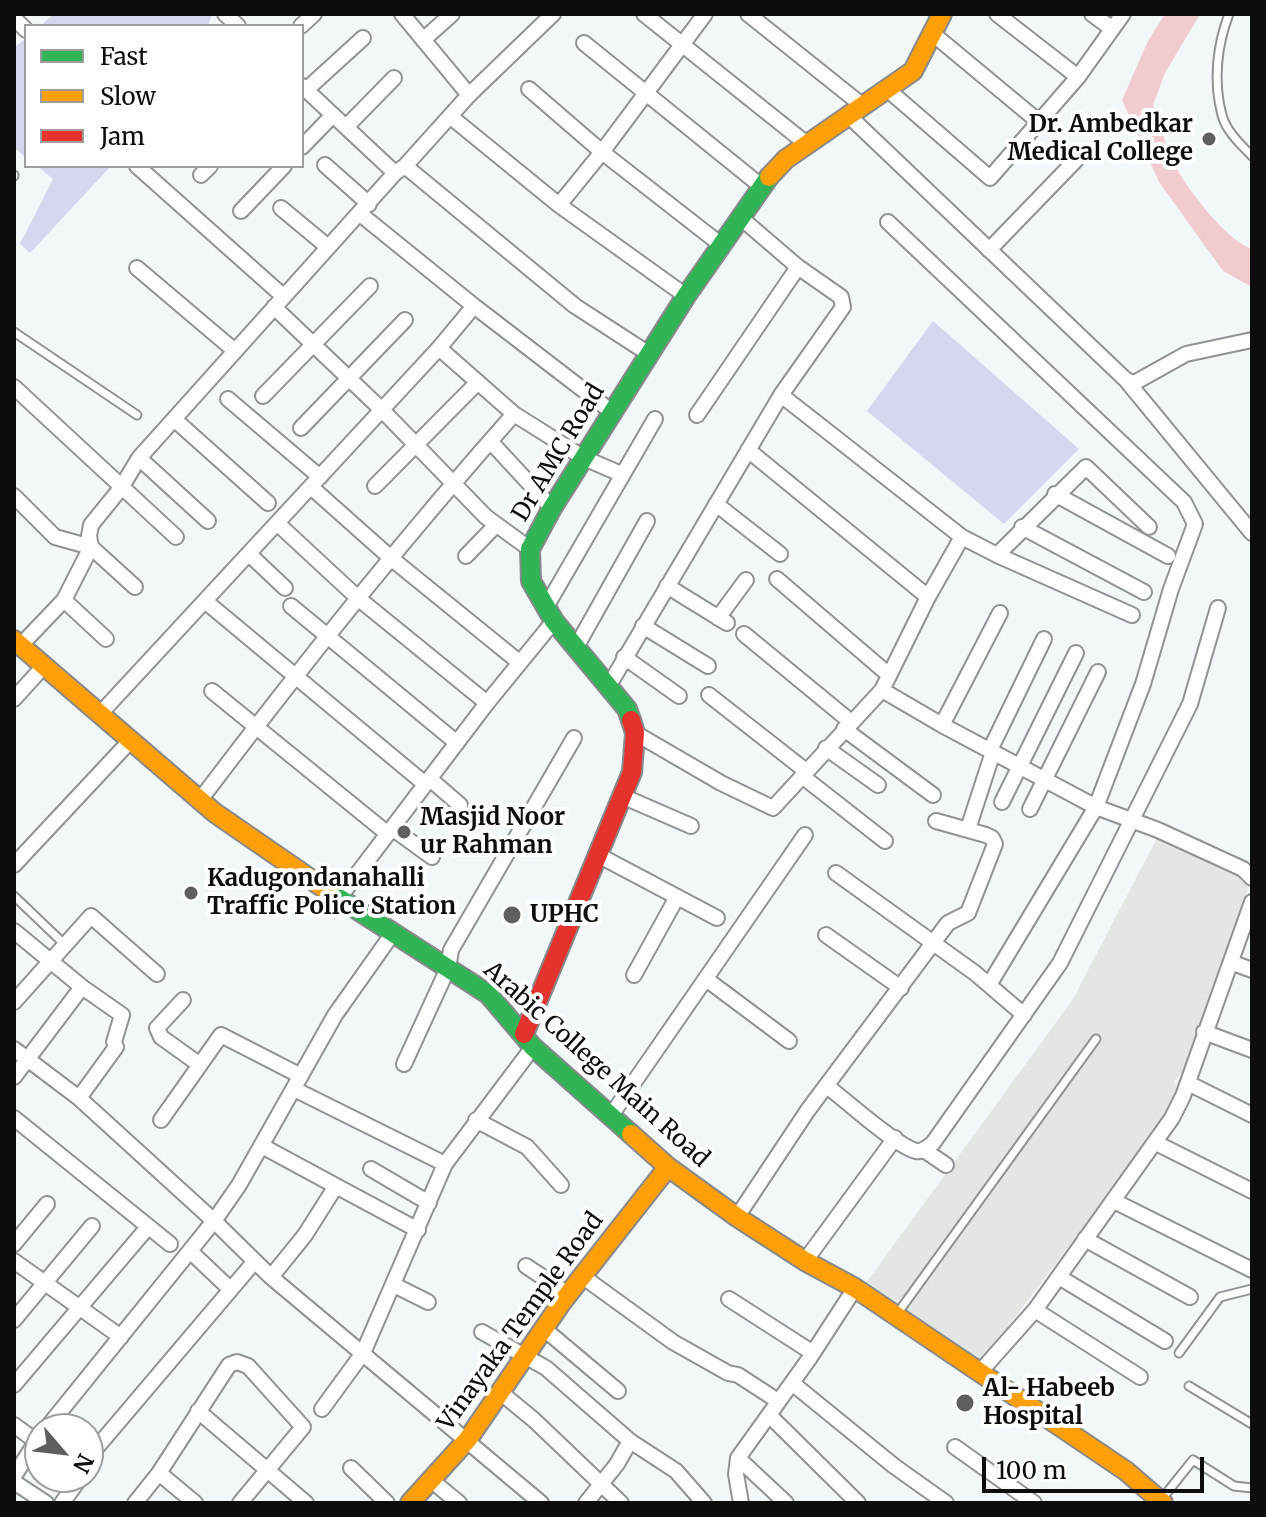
<!DOCTYPE html>
<html>
<head>
<meta charset="utf-8">
<style>
	body { margin:0 }
	#map { position:relative; width:1266px; height:1517px; overflow:hidden; background:#f2f7fa; font-family:Merriweather,serif }
	canvas { display:block }
	.frame { position:absolute; inset:0; border:16px solid #0d0d0d; pointer-events:none }
	.legend { position:absolute; left:24px; top:24px; width:280px; height:144px; box-sizing:border-box; background:#fff; border:2px solid #9e9e9e; margin:0; padding:10px 14px; list-style:none; font-size:24px; color:#0d0d0d }
	.legend li { display:flex; align-items:center; gap:16px; height:40px }
	.legend b { width:40px; border:2px solid #9e9e9e }
	.north { position:absolute; left:24px; top:1413px; width:80px; height:80px; box-sizing:border-box; background:#fff; border:2px solid #9e9e9e; border-radius:50%; rotate:118deg; font-size:22px; font-weight:700; line-height:32px; text-align:center; color:#0d0d0d }
	.north::after { content:''; display:block; margin:auto; width:28px; height:36px; background:#5d5f60; clip-path:polygon(50% 0,100% 100%,50% 72%,0 100%) }
	.scale { position:absolute; left:982px; top:1457px; width:222px; height:36px; box-sizing:border-box; border:4px solid #0d0d0d; border-top:0; padding-left:10px; font-size:24px; line-height:28px; white-space:nowrap; color:#0d0d0d; -webkit-text-stroke:6px #fff; paint-order:stroke }
</style>
</head>
<body>
<div id="map">
<canvas width="1266" height="1517"></canvas>
<div class="frame"></div>
<ul class="legend">
<li><b style="height:10px;background:#30b455"></b>Fast</li>
<li><b style="height:10px;background:#ff9f0a"></b>Slow</li>
<li><b style="height:10px;background:#e5322d"></b>Jam</li>
</ul>
<div class="north">N</div>
<div class="scale">100 m</div>
</div>
<script>
const ctx = document.querySelector('canvas').getContext('2d');
ctx.lineJoin = 'round';
function fill(path, color) {
  ctx.fillStyle = color;
  ctx.fill(path, 'evenodd');
}
function strokePath(path, color, width, dash) {
  ctx.strokeStyle = color;
  ctx.lineWidth = width;
  ctx.lineCap = dash ? 'butt' : 'round';
  ctx.setLineDash(dash || []);
  ctx.stroke(path);
}
function label(font, color, halo, rows, align = 'center') {
  ctx.font = font + ' Merriweather,serif';
  ctx.lineWidth = 8;
  ctx.setLineDash([]);
  ctx.textBaseline = 'middle';
  ctx.strokeStyle = halo;
  ctx.fillStyle = color;
  for (const [text, x, y, turn = 0] of rows) {
    ctx.save();
    ctx.translate(x, y);
    ctx.rotate((+turn || 0) * Math.PI / 180);
    ctx.textAlign = isNaN(turn) ? turn : align;
    if (halo) ctx.strokeText(text, 0, 0);
    ctx.fillText(text, 0, 0);
    ctx.restore();
  }
}
const industrial = new Path2D(`
	M1158,836L1250,882L1225,960L1188,1067L1174,1081L1178,1090L1176,1105L981,1362L866,1283L1073,999Z`);
const green = new Path2D(`
	M54,14H212L208,26H40Z
	M26,38V157L14,148V48Z
	M37,166H111L30,253L20,244L53,179Z
	M933,321L1079,449L1004,524L867,411Z`);
const water = new Path2D(`
	M1165,14H1200L1165,73L1153,105C1161,127 1168,156 1181,176C1195,198 1228,241 1252,249V287L1223,271L1159,182L1122,100L1148,41Z`);
const lane = new Path2D(`
	M1229,14C1217,45 1213,82 1222,115C1226,131 1241,145 1252,156
	M14,176V175
	M14,332L137,415
	M14,896L59,939
	M897,1314L1096,1039
	M1179,1353L1220,1297L1252,1289
	M1189,1386L1252,1424
	M1161,1500L1193,1460L1234,1486L1252,1488`);
const street = new Path2D(`
	M225,14L238,26
	M402,14L469,95
	M644,14L808,145
	M748,14L863,106
	M997,14L1078,77
	M1092,14L1111,28
	M14,18L26,30
	M301,26L314,14
	M933,34L1039,122
	M423,40L452,14
	M584,43L761,186
	M302,86L395,173
	M529,89L602,152L720,244
	M887,89L990,178L1078,77L1123,14
	M306,90L363,38
	M849,116L1126,380L1134,383L1186,354L1252,340
	M451,117L559,205L602,152L705,14
	M346,127L394,78
	M302,147L333,115
	M325,165L369,204
	M137,166L283,296
	M405,166L575,306L649,354
	M201,175L210,166
	M559,205L686,296
	M281,208L328,247
	M241,211L284,166
	M359,213L474,306L612,412
	M888,222L1184,502L1195,524L1171,589L1143,684L1096,807L989,985
	M989,250L1076,160
	M137,268L235,351
	M274,307L382,410L486,517L530,549
	M1126,380L1252,533
	M14,387L176,537
	M781,395L962,537L997,555L1086,467L1149,527
	M263,396L370,286
	M228,399L320,477
	M514,414L584,458L621,474
	M697,415L798,267
	M174,419L268,503
	M301,428L405,320
	M490,441L552,508
	M748,450L928,597
	M139,458L208,521
	M375,486L478,382
	M311,487L392,559L519,662
	M1055,494L1168,556
	M14,496L55,537L91,547L135,587
	M716,504L780,554
	M277,523L359,599L487,703
	M1022,527L1144,592
	M249,554L285,588
	M997,555L1132,615
	M466,556L496,525
	M777,579L889,675
	M667,586L727,623
	M64,600L106,639
	M205,601L425,784
	M291,606L457,743
	M546,607L655,419
	M718,618L746,580
	M643,626L708,666
	M744,634L851,722
	M20,646L64,600L91,547L89,536L91,525L121,488L139,458L395,173L405,166L469,95L553,14
	M575,649L647,521
	M624,657L679,696
	M608,687L781,395L843,307L841,297L798,267L741,218
	M882,690L942,725L1096,807L1158,830L1243,869L1252,878
	M212,691L388,834
	M709,695L806,771
	M14,699L43,667
	M99,715L439,348L474,306
	M942,725L1000,613
	M844,729L933,795
	M635,733L721,783L773,808L882,690L928,597L962,537
	M826,748L878,785
	M990,750L1044,639
	M802,776L885,841
	M430,779L460,805
	M622,796L691,826
	M200,800C300,668 404,538 514,414L439,348
	M1002,802L1076,653
	M1030,809L1098,672
	M392,828L432,857
	M968,829L993,752
	M598,855L717,918
	M14,865L131,740
	M836,873L975,973L1024,1015
	M339,898L487,703L554,621
	M14,931L82,987L14,1077
	M826,935L901,988
	M1233,963L1252,970
	M634,975L677,897
	M706,979L789,1041
	M183,1000L157,1028L161,1037L200,1065
	M14,1002L91,916L157,974
	M1204,1032L1252,1050
	M14,1049L79,1098L214,1221L271,1277L541,1503
	M404,1064L448,968L451,950L574,738
	M1188,1083L1252,1115
	M827,1086C845,1100 896,1146 916,1151C923,1152 928,1147 933,1143L1060,963L1190,704L1218,608
	M294,1089L445,1164
	M79,1098L116,1047L114,1042L122,1015L82,987
	M610,1117L805,835
	M14,1118L170,1244
	M161,1120L221,1035L301,1076
	M476,1120L527,1147L561,1185
	M1156,1143L1252,1191
	M262,1146L336,1186L305,1235L271,1277
	M924,1150L946,1165
	M371,1169L429,1203
	M336,1186L418,1230
	M1114,1201L1252,1270
	M737,1217L808,1110L948,923L968,913L995,844L992,838L986,835L936,821
	M1085,1239L1190,1297
	M14,1244L47,1204
	M191,1252L230,1289
	M14,1261L121,1337
	M805,1261L895,1138
	M526,1266L568,1294
	M582,1276L673,1342L728,1373L738,1375L778,1401
	M1059,1277L1165,1341
	M394,1285L428,1302
	M729,1299L813,1353
	M1035,1310L1140,1377
	M14,1320L92,1226
	M543,1328L618,1391
	M482,1332L546,1368L630,1441L617,1464L586,1503
	M980,1372L1035,1310L1172,1118L1183,1096L1252,902
	M792,1383L894,1466L946,1503
	M14,1385L148,1227
	M500,1392L534,1420L621,1503
	M322,1409L363,1353L445,1164L533,1047
	M198,1411L306,1503
	M769,1415L858,1503
	M14,1425L40,1444
	M46,1429L214,1221L239,1185L335,1015L393,933
	M630,1441L676,1471L704,1503
	M98,1446L255,1261
	M955,1447L1034,1503
	M738,1458L786,1503
	M351,1468L387,1503
	M159,1473L229,1365L237,1362L248,1366L303,1427L240,1503
	M14,1476L40,1436
	M431,1480L459,1503
	M14,1482L46,1503
	M62,1503L81,1477
	M135,1503L159,1473L195,1503
	M741,1503L736,1474L738,1458L809,1359L855,1288`);
const fast = new Path2D(`
	M631,720L627,709L554,621L531,581L530,549L552,508L686,296L769,177
	M328,891L488,994L533,1047L631,1134`);
const slow = new Path2D(`
	M769,177L786,159L913,71L942,14
	M14,640L215,813L328,891
	M631,1134L668,1167L737,1217L805,1261L855,1288L1126,1471L1163,1503
	M410,1503L468,1439L562,1302L668,1167`);
const jam = new Path2D(`
	M524,1034L632,772L635,733L631,720`);
const markers = [
	[1209,139,8,"#5d5f60"],
	[404,832,8,"#5d5f60"],
	[191,893,8,"#5d5f60"],
	[512,915,10,"#5d5f60"],
	[965,1403,10,"#5d5f60"]
];
const poiNames = [
	["Dr. Ambedkar",1193,125,"right"],
	["Medical College",1193,153,"right"],
	["Masjid Noor",420,818],
	["ur Rahman",420,846],
	["Kadugondanahalli",207,879],
	["Traffic Police Station",207,907],
	["UPHC",530,915],
	["Al- Habeeb",983,1389],
	["Hospital",983,1417]
];
const streetNames = [
	["Dr AMC Road",559,453,-59],
	["Arabic College Main Road",596,1065,42],
	["Vinayaka Temple Road",521,1322,-54]
];
fill(industrial, '#e3e7e4');
fill(green, '#d4d7ee');
fill(water, '#f0ccd1');
strokePath(lane, '#909294', 11);
strokePath(street, '#909294', 18);
strokePath(fast, '#87898a', 22);
strokePath(slow, '#87898a', 22);
strokePath(jam, '#87898a', 22);
strokePath(lane, '#fdfefe', 7);
strokePath(street, '#fdfefe', 14);
strokePath(fast, '#30b455', 18);
strokePath(slow, '#ff9f0a', 18);
strokePath(jam, '#e5322d', 18);
for (const [x, y, r, color] of markers) {
  const dot = new Path2D();
  dot.arc(x, y, r, 0, 2 * Math.PI);
  ctx.fillStyle = color;
  ctx.fill(dot);
  strokePath(dot, '#fff', 3);
}
label('bold 24px', '#0d0d0d', '#fff', poiNames, 'left');
label('24px', '#0d0d0d', '#fff', streetNames);
</script>
</body>
</html>
